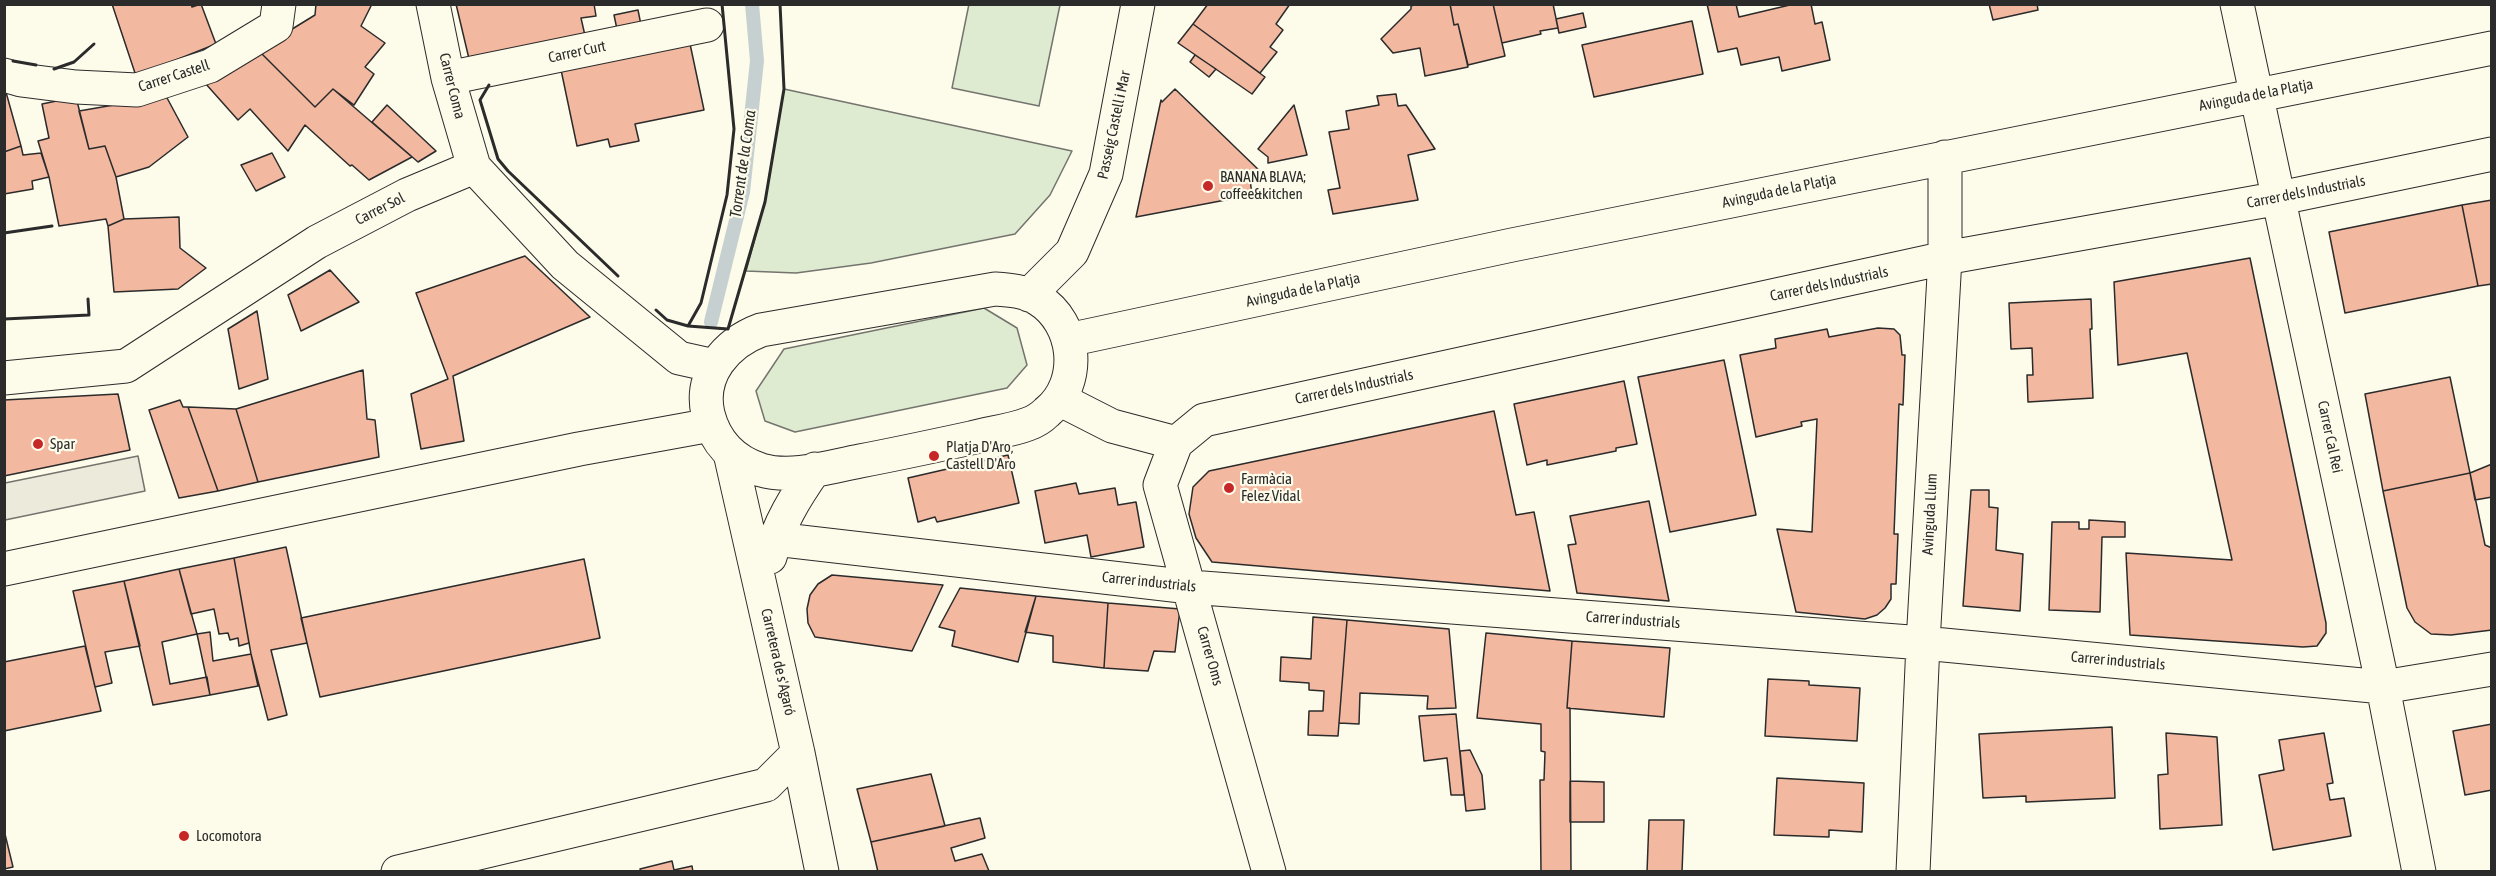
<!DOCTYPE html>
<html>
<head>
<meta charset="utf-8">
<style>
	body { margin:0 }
	#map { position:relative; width:2496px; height:876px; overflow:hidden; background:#fdfbea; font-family:"Asap Condensed",sans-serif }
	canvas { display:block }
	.frame { position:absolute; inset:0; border:6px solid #2b2b2b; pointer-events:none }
</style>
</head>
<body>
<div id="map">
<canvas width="2496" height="876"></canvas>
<div class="frame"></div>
</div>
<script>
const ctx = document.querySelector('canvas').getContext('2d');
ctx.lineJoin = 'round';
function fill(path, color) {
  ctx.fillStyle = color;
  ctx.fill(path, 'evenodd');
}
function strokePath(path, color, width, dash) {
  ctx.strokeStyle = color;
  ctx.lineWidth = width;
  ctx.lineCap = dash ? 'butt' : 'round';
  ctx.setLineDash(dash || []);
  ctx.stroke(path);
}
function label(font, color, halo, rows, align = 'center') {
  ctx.font = font + ' "Asap Condensed",sans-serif';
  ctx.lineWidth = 4.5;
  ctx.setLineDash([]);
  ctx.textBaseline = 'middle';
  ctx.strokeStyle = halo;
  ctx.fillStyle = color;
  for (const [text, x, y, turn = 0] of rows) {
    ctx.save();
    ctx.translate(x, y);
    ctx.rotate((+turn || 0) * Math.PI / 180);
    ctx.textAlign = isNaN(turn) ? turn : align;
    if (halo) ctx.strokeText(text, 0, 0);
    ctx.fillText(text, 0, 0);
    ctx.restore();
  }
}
const green = new Path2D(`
	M969,4L1060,5L1039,106L952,88Z
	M784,89L1072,151L1050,195L1015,234L871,263L796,273L746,271L765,201Z
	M984,308L1017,328L1027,365L1007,388L795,432L765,421L756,391L784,349Z`);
const parking = new Path2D(`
	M138,456L145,491L5,520V483Z`);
const stream = new Path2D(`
	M711,322L743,192L757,61L752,4`);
const building = new Path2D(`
	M112,4H191L192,7L201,4L216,44L136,76Z
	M316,4H372L361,26L385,43L365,67L374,74L354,105L333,89L315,107L258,50L315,15Z
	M456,4H594L596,16L581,18L586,40L470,63Z
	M1208,4H1290L1276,24L1283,30L1270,47L1277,52L1260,73L1193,24Z
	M1417,4H1450L1454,25L1458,24L1468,67L1425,76L1420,48L1393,53L1381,39L1411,9V6Z
	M1450,4H1493L1505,56L1468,65L1458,24L1454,25Z
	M1493,4H1553L1558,28L1540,31L1541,34L1502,43Z
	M1707,4H1736L1739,17L1794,4H1811L1815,24L1822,22L1830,60L1782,71L1779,57L1741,65L1737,48L1718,52Z
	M1989,4H2037L2038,10L1993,20Z
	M638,10L642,30L618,34L614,15Z
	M1583,13L1586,27L1559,33L1556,19Z
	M1692,21L1703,74L1594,97L1582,45Z
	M1193,24L1265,77L1252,94L1178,43Z
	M689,39L704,110L635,124L639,141L610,147L608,139L577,146L560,65Z
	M258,50L315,107L333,89L412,157L369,180L352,165L350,166L305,125L288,151L250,109L238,120L205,83Z
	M1195,55L1216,69L1209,77L1190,62Z
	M4,85L21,146L4,152Z
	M1175,89L1265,176L1250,179L1252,195L1136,217L1161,100L1162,102Z
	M1396,94L1398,106L1406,105L1435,149L1408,155L1418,200L1333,214L1328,190L1340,188L1329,132L1349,129L1346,111L1379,105L1377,96Z
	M166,96L188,137L149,167L116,177L105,146L89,149L79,111Z
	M76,97L89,149L105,146L116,177L124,219L108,226L106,219L59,226L49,177L38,141L49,138L42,104Z
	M387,105L436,151L418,162L372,122Z
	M1294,105L1307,155L1268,163V157L1258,149Z
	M21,146L23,155L41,153L49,177L32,181L33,189L4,194V152Z
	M272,153L285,177L256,191L241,165Z
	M2492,200V284L2478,286L2462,205Z
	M2462,205L2478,286L2345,313L2329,232Z
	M179,217L180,248L206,268L178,289L114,292L108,226L124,219Z
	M525,256L590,317L453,376L464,441L421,449L411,394L448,379L416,293Z
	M2250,258L2326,623V633L2317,646L2303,647L2130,635L2126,553L2232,560L2187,353L2118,365L2114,282Z
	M330,270L359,302L301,331L288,295Z
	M2091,299L2092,329H2090L2093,398L2028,402L2027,375H2033L2032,348L2011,349L2009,303Z
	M257,311L268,379L239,389L228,329Z
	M1878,328L1894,329L1900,335L1902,355H1905L1903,405L1899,404L1894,534H1898L1896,584H1891V599L1885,608L1877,615L1865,619L1796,612L1777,529L1812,532L1817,419L1801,422L1802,426L1756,437L1740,355L1776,348L1775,339L1827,329L1829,337Z
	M1724,360L1756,515L1670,532L1638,377Z
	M363,370L367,419L375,420L379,457L258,482L236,409Z
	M2450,377L2470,473L2383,491L2365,394Z
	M1624,381L1637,444L1616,448V451L1547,465V460L1527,465L1514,404Z
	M118,394L130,450L4,476V400Z
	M180,400L183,407H188L218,491L179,498L149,410Z
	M188,407L236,409L258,482L218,491Z
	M1494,411L1516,515L1534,512L1550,591L1212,562L1196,538L1189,514L1193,487L1209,471Z
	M1008,455L1019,503L937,522L935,517L918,522L908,478Z
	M2492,464V497L2475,500L2470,473Z
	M2470,473L2485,545L2492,548V630L2451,635L2431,634L2415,622L2407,608L2383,491Z
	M1076,483L1079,494L1115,488L1118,505L1136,502L1144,547L1091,557L1087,535L1045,543L1035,491Z
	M1971,490H1989V507L1998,508L1996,550L2023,554L2020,611L1963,606Z
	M1649,501L1669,601L1577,593L1568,545L1576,544L1570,516Z
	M2089,520L2125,522V537H2102L2100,612L2049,610L2052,522H2079V529H2089Z
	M286,547L307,643L271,650L287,715L268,720L251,654L234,558Z
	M234,558L249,643L239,646L238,638L230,640L228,633L219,634L214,609L191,614L179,569Z
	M584,559L600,638L320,697L301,618Z
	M179,569L197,634L162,642L170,684L207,677L210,695L153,705L124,581Z
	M832,575L943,585L912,651L815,637L808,623L807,609L810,595L818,584Z
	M124,581L140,646L105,652L112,683L95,687L73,591Z
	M960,588L1036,596L1018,662L952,646L955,631L939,627Z
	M1036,596L1108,603L1104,668L1053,662V636L1025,632Z
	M1108,603L1180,609L1175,652L1154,651L1148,671L1104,668Z
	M1313,617L1347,620L1338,736L1308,735L1309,711H1323L1324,691L1309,690V683L1280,681L1281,657L1311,659Z
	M1347,620L1449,629L1456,708L1427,709L1428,696L1360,693L1359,724L1339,723Z
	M210,632L213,661L251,654L258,686L210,695L197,634Z
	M1486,633L1572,641L1567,708H1570L1571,872H1541L1540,780H1544L1545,752L1541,751V724L1477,718Z
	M1572,641L1670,648L1664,717L1567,708Z
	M85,646L101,711L4,731V662Z
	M1768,679L1809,681V685L1860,688L1857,741L1765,736Z
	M1456,714L1464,795H1451L1447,758L1424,761L1419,716Z
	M2492,724V790L2465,795L2453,731Z
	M2112,727L2115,798L2026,802V796L1983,798L1979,734Z
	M2166,733L2217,737L2222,825L2160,829L2158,775L2168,774Z
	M2324,733L2333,783L2327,784L2330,800L2344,798L2351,836L2273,850L2259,775L2284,770L2279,740Z
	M1470,750L1482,775L1485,809L1466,811L1460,751Z
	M931,774L945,826L871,842L857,789Z
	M1777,778L1864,783L1862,832L1829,830V837L1774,835Z
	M1570,781L1604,782V822H1570Z
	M980,818L985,838L951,848L955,861L982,854L989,871L878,872L871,842Z
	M1649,820H1684L1682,872H1647Z
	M4,830L13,867L4,869Z
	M672,861L674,870L692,866L693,872H641L640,869Z`);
const minor = new Path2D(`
	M433,4L448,78L474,167L565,265L679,358L715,366
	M2237,4L2383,687L2419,872
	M4,75L21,80L76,87L137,90L210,66L276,26L279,4
	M448,78L707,25
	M995,289C1010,290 1025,291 1038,299C1077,323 1083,383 1047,412C1042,417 1034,422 1028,424C1010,431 989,433 971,438C934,446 897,454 860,461C829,467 792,479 761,470C733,461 715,442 708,414C699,375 726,343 761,330Z
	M1029,295L1072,252L1106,174L1138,4
	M1068,340L1512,245L2492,48
	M4,378L126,366L317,242L407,195L474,167
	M1059,399L1112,426L1176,443
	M1176,443L1204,420L1945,258L2280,198L2492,154
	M1176,443L1160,485L1269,872
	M730,453L798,753L822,872
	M775,539L1190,587L1923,643L2383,687L2492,669
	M770,557C778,525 796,496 815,469
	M4,569L579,449L711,425
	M398,872L766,785L798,753
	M1913,872L1923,643L1945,258V157`);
const wall = new Path2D(`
	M13,61L36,65
	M54,69L74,62L94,44
	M489,85L480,100L498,159L508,171L618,276
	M4,233L52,226
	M656,310L667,320L688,326L701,303L727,195L734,129L722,4
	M4,319L89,315L88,299
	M688,326L728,329L765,202L784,89L780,4`);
const markers = [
	[1208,186,6,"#c62828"],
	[38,444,6,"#c62828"],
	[934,456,6,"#c62828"],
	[1229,488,6,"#c62828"],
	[184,836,6,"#c62828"]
];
const streetNames = [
	["Carrer Curt",577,52,-12],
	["Carrer Castell",174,76,-18],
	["Carrer Coma",452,86,76],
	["Avinguda de la Platja",2256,95,-11],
	["Passeig Castell i Mar",1114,125,-78],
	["Avinguda de la Platja",1779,191,-12],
	["Carrer dels Industrials",2306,192,-11],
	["Carrer Sol",380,209,-27],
	["Carrer dels Industrials",1829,284,-12],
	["Avinguda de la Platja",1303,290,-12],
	["Carrer dels Industrials",1354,387,-12],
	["Carrer Cal Rei",2330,437,78],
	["Avinguda Llum",1930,514,-87],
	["Carrer industrials",1149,582,6],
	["Carrer industrials",1633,620,4],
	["Carrer Oms",1210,656,74],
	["Carrer industrials",2118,661,5],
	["Carretera de s'Agaró",778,662,77]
];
const poiNames = [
	["BANANA BLAVA;",1220,177],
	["coffee&kitchen",1220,194],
	["Spar",50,444],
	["Platja D'Aro,",946,447],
	["Castell D'Aro",946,464],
	["Farmàcia",1241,479],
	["Felez Vidal",1241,496],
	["Locomotora",196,836]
];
const waterNames = [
	["Torrent de la Coma",743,164,-82]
];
fill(green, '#deebd1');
strokePath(green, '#74746e', 1.5);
fill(parking, '#eceadb');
strokePath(parking, '#74746e', 1.5);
strokePath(stream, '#c7d0d0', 14);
fill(building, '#f2b8a0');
strokePath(building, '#2b2b2b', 1.5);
strokePath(minor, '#2b2b2b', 35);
strokePath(minor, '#fdfbea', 33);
strokePath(wall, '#2b2b2b', 3);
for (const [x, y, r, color] of markers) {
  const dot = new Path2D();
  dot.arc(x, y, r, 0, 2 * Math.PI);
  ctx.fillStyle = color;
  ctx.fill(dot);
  strokePath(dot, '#fdfbea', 2);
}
label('15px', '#2b2b2b', '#fdfbea', streetNames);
label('15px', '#2b2b2b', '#fdfbea', poiNames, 'left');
label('italic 16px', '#2b2b2b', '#fdfbea', waterNames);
</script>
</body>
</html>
